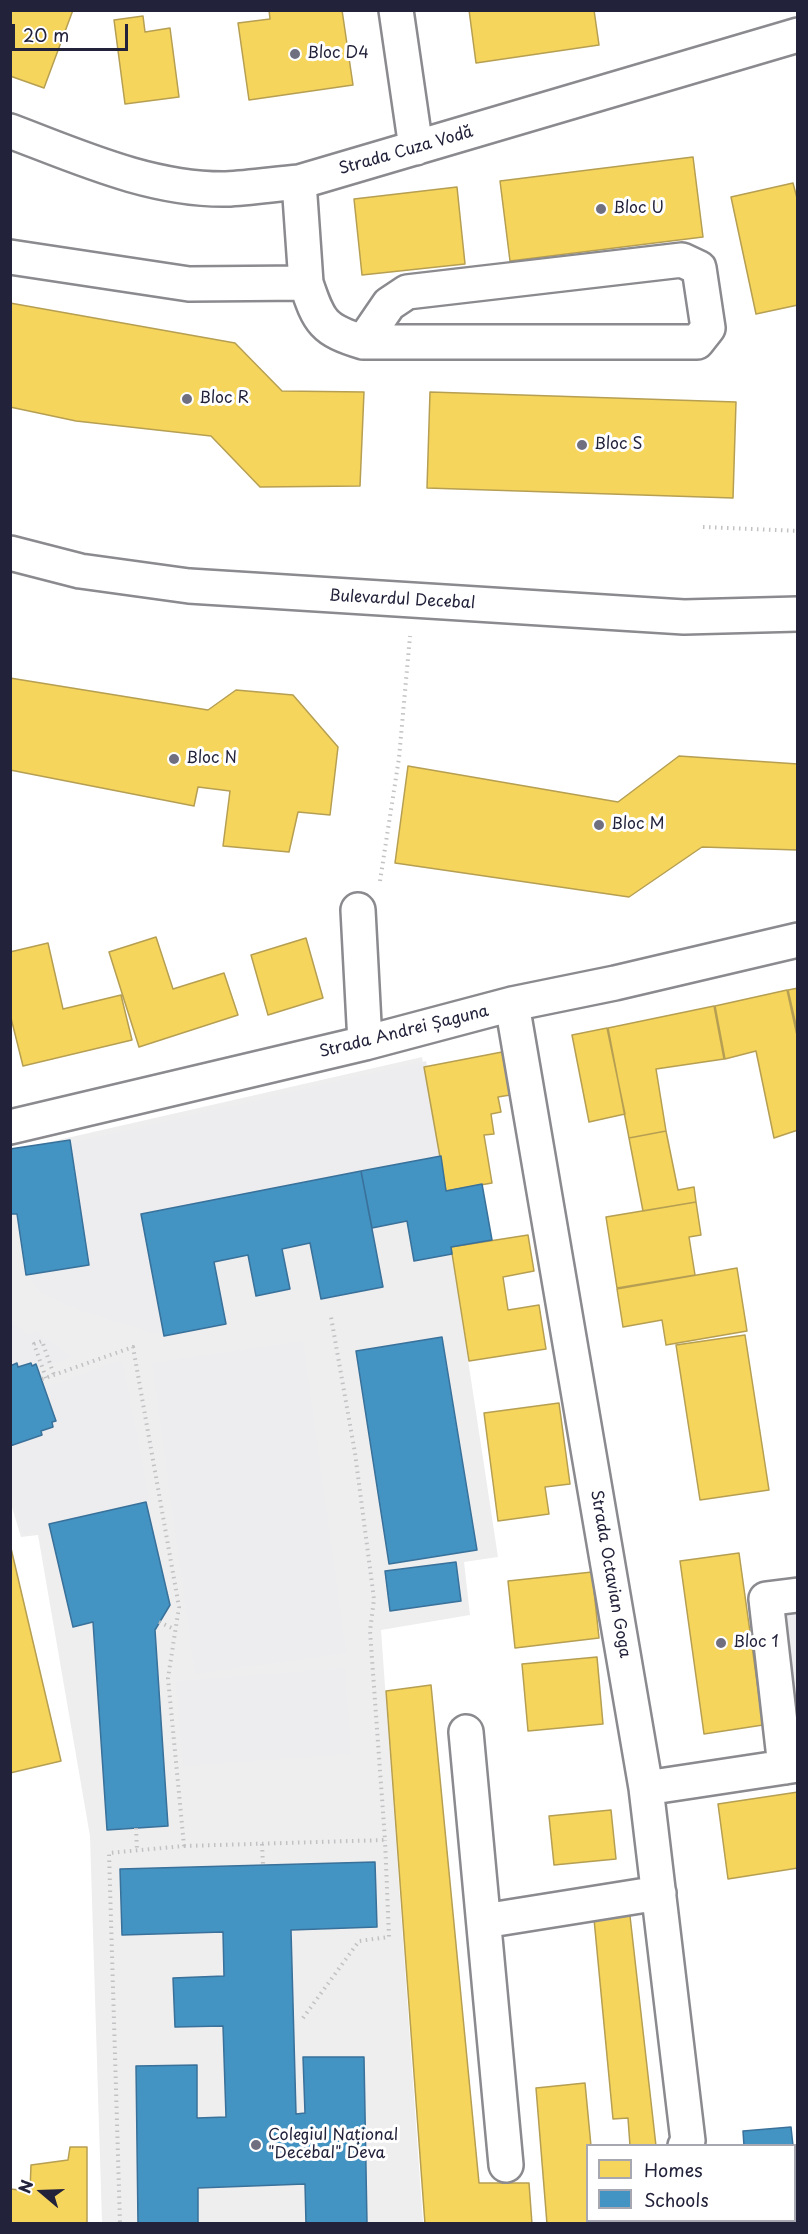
<!DOCTYPE html>
<html>
<head>
<meta charset="utf-8">
<style>
	body { margin:0 }
	#map { position:relative; width:808px; height:2234px; overflow:hidden; background:#fff; font-family:"Playpen Sans",sans-serif }
	canvas { display:block }
	.frame { position:absolute; inset:0; border:12px solid #22223b; pointer-events:none }
	.legend { position:absolute; left:586px; top:2144px; width:210px; height:78px; box-sizing:border-box; background:#fff; border:2px solid #a7a7b1; margin:0; padding:8px 10px; list-style:none; font-size:18px; color:#22223b }
	.legend li { display:flex; align-items:center; gap:12px; height:30px }
	.legend b { width:30px; border:2px solid #a7a7b1 }
	.north { position:absolute; left:12px; top:2162px; width:60px; height:60px; -webkit-text-stroke:4px #fff; paint-order:stroke; rotate:289deg; font-size:16px; font-weight:700; line-height:24px; text-align:center; color:#22223b }
	.north::after { content:''; display:block; margin:auto; width:21px; height:27px; background:#22223b; clip-path:polygon(50% 0,100% 100%,50% 72%,0 100%) }
	.scale { position:absolute; left:12px; top:24px; width:116px; height:27px; box-sizing:border-box; border:3px solid #22223b; border-top:0; padding-left:8px; font-size:18px; line-height:21px; white-space:nowrap; color:#22223b; -webkit-text-stroke:4px #fff; paint-order:stroke }
</style>
</head>
<body>
<div id="map">
<canvas width="808" height="2234"></canvas>
<div class="frame"></div>
<ul class="legend">
<li><b style="height:16px;background:#f6d55c"></b>Homes</li>
<li><b style="height:16px;background:#4393c3"></b>Schools</li>
</ul>
<div class="north">N</div>
<div class="scale">20 m</div>
</div>
<script>
const ctx = document.querySelector('canvas').getContext('2d');
ctx.lineJoin = 'round';
function fill(path, color) {
  ctx.fillStyle = color;
  ctx.fill(path, 'evenodd');
}
function strokePath(path, color, width, dash) {
  ctx.strokeStyle = color;
  ctx.lineWidth = width;
  ctx.lineCap = dash ? 'butt' : 'round';
  ctx.setLineDash(dash || []);
  ctx.stroke(path);
}
function label(font, color, halo, rows, align = 'center') {
  ctx.font = font + ' "Playpen Sans",sans-serif';
  ctx.lineWidth = 6;
  ctx.setLineDash([]);
  ctx.textBaseline = 'middle';
  ctx.strokeStyle = halo;
  ctx.fillStyle = color;
  for (const [text, x, y, turn = 0] of rows) {
    ctx.save();
    ctx.translate(x, y);
    ctx.rotate((+turn || 0) * Math.PI / 180);
    ctx.textAlign = isNaN(turn) ? turn : align;
    if (halo) ctx.strokeText(text, 0, 0);
    ctx.fillText(text, 0, 0);
    ctx.restore();
  }
}
const built = new Path2D(`
	M422,1057L498,1557L464,1562L470,1615L381,1630L423,2223H102L90,1836L38,1535L21,1537L11,1504L10,1151Z`);
const green = new Path2D(`
	M426,1061L446,1163L152,1224L169,1332L154,1333L78,1310L40,1292L28,1274L12,1157Z
	M10,1321L28,1335L36,1332L72,1357L11,1378Z
	M303,1341L346,1653L195,1674L152,1363Z
	M122,1360L149,1499L143,1505L23,1534L11,1492L10,1432L43,1388Z
	M797,1608V1727L783,1610Z
	M345,1668L351,1754L183,1766L176,1681Z`);
const homes = new Path2D(`
	M10,10H73L44,88L10,76Z
	M269,10H342L353,85L249,100L238,23L270,19Z
	M469,10H594L599,45L476,63Z
	M143,16L145,32L170,28L179,97L125,104L114,20Z
	M693,157L703,237L510,261L500,181Z
	M793,183L798,202V305L756,314L731,197Z
	M457,187L465,264L362,275L354,199Z
	M10,303L235,343L282,391L364,392L360,486L260,487L211,436L76,421L10,407Z
	M430,392L736,402L733,498L427,488Z
	M10,678L208,710L236,690L293,695L338,747L330,815L298,812L289,852L223,846L230,791L198,787L194,806L10,770Z
	M679,756L798,764V850L702,847L629,897L395,863L408,766L618,802Z
	M156,937L173,989L224,973L238,1015L139,1047L109,952Z
	M306,938L323,998L268,1015L251,955Z
	M48,943L63,1009L121,995L132,1040L23,1066L10,1014V952Z
	M798,988V1034L788,990Z
	M787,990L798,1040V1130L774,1138L756,1051L725,1059L715,1006Z
	M714,1006L724,1059L656,1069L666,1131L629,1138L608,1028Z
	M607,1028L625,1114L589,1122L572,1035Z
	M502,1052L510,1095L498,1097L501,1112L491,1114L494,1134L484,1135L492,1183L446,1191L424,1067Z
	M666,1131L678,1190L694,1187L696,1202L643,1211L629,1138Z
	M696,1202L701,1235L689,1237L695,1275L617,1288L606,1217Z
	M528,1235L534,1271L503,1277L508,1310L539,1305L546,1349L469,1361L451,1247Z
	M737,1268L747,1331L666,1345L662,1320L623,1327L617,1289Z
	M745,1335L769,1490L700,1500L676,1345Z
	M559,1403L570,1484L545,1487L549,1514L498,1521L484,1413Z
	M10,1544L61,1761L10,1773Z
	M739,1553L763,1725L704,1734L680,1561Z
	M592,1572L599,1638L515,1648L508,1581Z
	M597,1657L603,1724L528,1731L522,1664Z
	M431,1685L479,2183H529L532,2224H425L386,1691Z
	M798,1792V1868L728,1879L718,1804Z
	M611,1810L616,1859L554,1865L549,1816Z
	M630,1916L656,2146H630L628,2118L613,2119L594,1919Z
	M585,2083L591,2146H588V2220H665V2224H547L536,2088Z
	M70,2147H87V2224H10V2189L30,2191L31,2165L68,2160Z`);
const schools = new Path2D(`
	M70,1140L89,1265L26,1275L17,1214H10V1149Z
	M441,1156L446,1191L482,1184L492,1240L451,1247L452,1254L414,1261L407,1221L372,1228L361,1171Z
	M361,1171L383,1287L321,1299L310,1243L282,1249L290,1289L256,1296L248,1255L214,1262L226,1324L164,1336L141,1214Z
	M442,1337L477,1550L389,1564L356,1351Z
	M17,1363L18,1367L31,1363L32,1366L36,1364L56,1421L52,1422L53,1427L41,1431L42,1435L10,1446V1366Z
	M146,1502L170,1605L155,1630L168,1826L107,1830L93,1622L73,1627L49,1524Z
	M456,1562L461,1601L390,1611L385,1571Z
	M375,1862L377,1927L291,1930L296,2114L305,2113L303,2057H364L367,2224H306L305,2184L198,2188V2224H138L136,2066L197,2065V2118L226,2117L223,2026L175,2027L173,1978L224,1976L223,1932L122,1935L120,1869Z
	M791,2127L793,2146H744L743,2131Z
	M794,2154H798V2224H688V2220H794Z`);
const path = new Path2D(`
	M703,527L798,531
	M380,881L399,758L410,636
	M46,1378L34,1344L42,1341L54,1375
	M42,1379L133,1347L179,1607L168,1678L184,1846L109,1853L120,2224
	M159,1622L174,1629
	M136,1828L137,1850
	M262,1844L263,1865
	M184,1846L385,1840L370,1631L374,1599L355,1453L331,1317
	M303,2018L359,1941L389,1937L385,1840`);
const minor = new Path2D(`
	M396,10L416,148
	M10,131C79,157 151,190 226,189C250,188 275,184 299,182L798,35
	M299,182L306,283
	M10,257L189,284L306,283C319,322 323,330 363,342H697L708,328L699,268L682,260L407,292L389,304L363,342
	M358,910L365,1043
	M512,1004L646,1788L688,2141L685,2146
	M10,1127L365,1043L512,1004L615,983L798,940
	M466,1732L506,2165
	M785,1767L766,1599L798,1595
	M646,1788L798,1765
	M484,1921L659,1893`);
const major = new Path2D(`
	M10,553L80,571L189,586L684,617L798,614`);
const markers = [
	[295,54,6,"#6f6f80"],
	[601,209,6,"#6f6f80"],
	[187,399,6,"#6f6f80"],
	[582,445,6,"#6f6f80"],
	[174,759,6,"#6f6f80"],
	[599,825,6,"#6f6f80"],
	[721,1643,6,"#6f6f80"],
	[256,2145,6,"#6f6f80"]
];
const poiNames = [
	["Bloc D4",307,54],
	["Bloc U",613,209],
	["Bloc R",199,399],
	["Bloc S",594,445],
	["Bloc N",186,759],
	["Bloc M",611,825],
	["Bloc 1",733,1643],
	["Colegiul Național",268,2136],
	["\"Decebal\" Deva",268,2154]
];
const streetNames = [
	["Strada Cuza Vodă",406,151,-16],
	["Bulevardul Decebal",402,600,3],
	["Strada Andrei Șaguna",404,1032,-14],
	["Strada Octavian Goga",610,1574,80]
];
fill(built, '#eeeeef');
fill(green, '#ededef');
fill(homes, '#f6d55c');
strokePath(homes, '#b69f52', 1.5);
fill(schools, '#4393c3');
strokePath(schools, '#39719a', 1.5);
strokePath(minor, '#8a8a8f', 38);
strokePath(major, '#8a8a8f', 38);
strokePath(path, '#c2c2c4', 4, [1.5, 4.5]);
strokePath(minor, '#fff', 33);
strokePath(major, '#fff', 33);
for (const [x, y, r, color] of markers) {
  const dot = new Path2D();
  dot.arc(x, y, r, 0, 2 * Math.PI);
  ctx.fillStyle = color;
  ctx.fill(dot);
  strokePath(dot, '#fff', 2);
}
label('16px', '#22223b', '#fff', poiNames, 'left');
label('16px', '#22223b', '#fff', streetNames);
</script>
</body>
</html>
